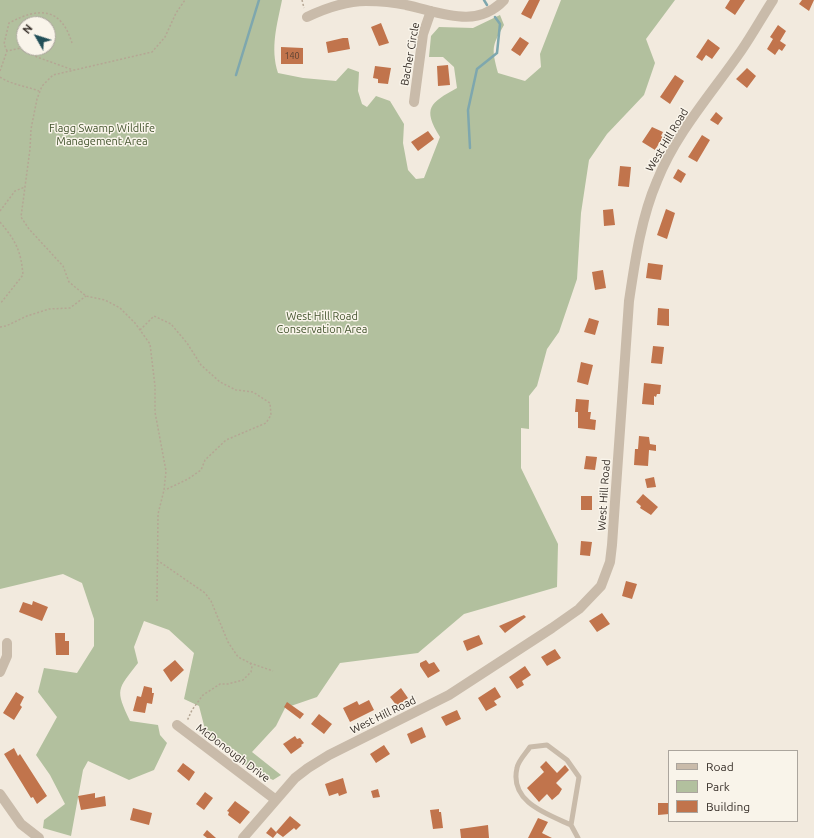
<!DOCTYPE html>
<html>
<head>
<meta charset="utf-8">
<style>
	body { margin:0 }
	#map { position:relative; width:814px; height:838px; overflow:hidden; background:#f2eade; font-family:Ubuntu,sans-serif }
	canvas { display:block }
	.legend { position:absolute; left:668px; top:750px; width:130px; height:72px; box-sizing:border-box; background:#f9f4ea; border:1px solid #aba59d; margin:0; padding:5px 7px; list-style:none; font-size:12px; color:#372f29 }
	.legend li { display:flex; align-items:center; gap:8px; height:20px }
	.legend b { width:20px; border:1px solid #aba59d }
	.north { position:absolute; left:16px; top:16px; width:40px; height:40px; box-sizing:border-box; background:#f9f4ea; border:1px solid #aba59d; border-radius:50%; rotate:309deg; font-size:11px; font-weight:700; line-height:16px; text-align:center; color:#372f29 }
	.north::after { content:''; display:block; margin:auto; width:14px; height:18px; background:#204e57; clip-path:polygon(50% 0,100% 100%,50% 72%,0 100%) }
</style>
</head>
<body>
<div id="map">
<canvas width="814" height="838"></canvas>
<ul class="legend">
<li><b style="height:5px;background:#c9bbaa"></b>Road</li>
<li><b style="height:11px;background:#b2c09e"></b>Park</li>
<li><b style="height:11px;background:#c1744c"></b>Building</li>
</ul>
<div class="north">N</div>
</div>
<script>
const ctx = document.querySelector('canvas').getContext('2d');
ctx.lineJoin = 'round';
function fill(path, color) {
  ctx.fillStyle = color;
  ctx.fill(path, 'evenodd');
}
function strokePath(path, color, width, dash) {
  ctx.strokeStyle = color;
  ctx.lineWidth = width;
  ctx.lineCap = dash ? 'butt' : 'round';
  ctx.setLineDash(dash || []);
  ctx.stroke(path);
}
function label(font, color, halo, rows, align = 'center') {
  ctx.font = font + ' Ubuntu,sans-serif';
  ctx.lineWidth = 3;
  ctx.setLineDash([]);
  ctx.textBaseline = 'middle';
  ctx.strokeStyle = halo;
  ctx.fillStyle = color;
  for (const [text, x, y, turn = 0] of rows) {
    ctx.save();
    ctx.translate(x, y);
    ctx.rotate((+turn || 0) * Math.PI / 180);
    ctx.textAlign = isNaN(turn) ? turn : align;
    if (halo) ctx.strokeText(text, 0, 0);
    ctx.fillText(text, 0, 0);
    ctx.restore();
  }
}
const green = new Path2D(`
	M0,0H282C277,25 270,48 278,73L303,78L336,81L348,68L359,72L358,91L362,104L367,107L376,96L390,101L404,124L403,143L408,170L416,179L424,178L440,137C422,108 430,103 457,88L454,67L443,57H429L431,36L439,27L473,28L500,15L504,25C491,47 492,49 498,73L525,81L541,67L540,54L561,0H675L646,39L655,63L644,95L607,134L589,160L581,213L577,279L559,332L547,349L537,386L529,396V429L521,428V468L558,544L557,587L464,614L418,653L340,663L317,697L285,708L276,726L252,752L281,775L273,780L249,768L206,733L199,706L184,699L194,653L169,630L144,621L134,647L138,663C117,690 115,689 130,721L158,725L160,735L167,743L154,770L129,780L88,761L83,770L71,836L43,828L44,820L65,804L50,775L36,755L57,717L38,692L44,668L77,673L94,646V619L82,583L63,574L0,589ZM24,24H48V48H24Z`);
const stream = new Path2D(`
	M484,0L487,5
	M236,75L259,0
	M470,148L468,110L477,69L497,53L500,24L495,17`);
const building = new Path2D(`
	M529,0H540L531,19L521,14Z
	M730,0H745L735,15L725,8Z
	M802,0H814L809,11L799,4Z
	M381,23L389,43L379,46L371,27Z
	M778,25L786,31L780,41L786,45L782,51L779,49L775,55L767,49L773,39L770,37Z
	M520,37L529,43L520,56L511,50Z
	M343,38H348L350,49L328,53L326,42Z
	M708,39L720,48L712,59L706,55L702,61L696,57Z
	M281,47L303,48V64H281Z
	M448,65L450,85L438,86L437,66Z
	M375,66L391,68L388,84L378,83V79L373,78Z
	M747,68L756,76L747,88L736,79Z
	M675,75L684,81L670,104L660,97Z
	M716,112L723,118L718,125L710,120Z
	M652,127L663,132L661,136L663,137L655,150L642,142Z
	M428,131L434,139L418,151L411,142Z
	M702,135L710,140L697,162L688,157Z
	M620,166L631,167L629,187L618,186Z
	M678,169L686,174L681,183L673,178Z
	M613,209L615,225L604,226L603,210Z
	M666,209L675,213L667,239L657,235Z
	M648,263L663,265L661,280L646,278Z
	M603,270L606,288L595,290L592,272Z
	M658,308L669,309V326L657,325Z
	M589,318L599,321L595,335L584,332Z
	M653,346L664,347L662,364L651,363Z
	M581,362L593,365L588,385L577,382Z
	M644,383L661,385L660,394H657L656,397L654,396V405L642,404Z
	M576,399L589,400L588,412H591L590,419L596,420L595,430L578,428V412H575Z
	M639,436L649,437L650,444L656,445V451L649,450L648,466L634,465L635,449H638Z
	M586,456L597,457L595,470L584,469Z
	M654,477L656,487L647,488L645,479Z
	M643,494L658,507L651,515L640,508L641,506L636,502Z
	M581,496H592V510H581Z
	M581,541L592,542L590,556L580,555Z
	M626,581L637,584L632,599L622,596Z
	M33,601L48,607L42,621L19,612L23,602L32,605Z
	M602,613L610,624L597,632L589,621Z
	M524,615L526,617L505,633L499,626Z
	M55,633H65V641H69V655H56Z
	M479,635L483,644L467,651L463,641Z
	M555,649L561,658L547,666L541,657Z
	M175,660L184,670L171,682L163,670Z
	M426,660L429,664L434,662L440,671L428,678L420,666V663Z
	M525,666L531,675L522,681L524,685L517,689L509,677Z
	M144,686L152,688V693H154L152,704L147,703L145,713L133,711L137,696L141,697Z
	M495,687L501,697L494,701L497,705L486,711L478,698Z
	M401,688L408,698L397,706L390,697Z
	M16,692L24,697L20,705L22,707L14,720L3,713Z
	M369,700L374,710L350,722L343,708L357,701L359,705Z
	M287,702L304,714L300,719L284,707Z
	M457,710L461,719L446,726L441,717Z
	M319,714L332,724L324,734L311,724Z
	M422,727L426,737L411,744L407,734Z
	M295,736L297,739L300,738L304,743L301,745L302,746L291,754L283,744Z
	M384,745L390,754L376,763L370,754Z
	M14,748L18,756L20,754L47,796L37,804L33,797L31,798L4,754Z
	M546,761L557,773L565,765L569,770L556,783L562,789L559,794L552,800L547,794L539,802L527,788L544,772L540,767Z
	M183,763L195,772L189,781L177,771Z
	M343,778L347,793L339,796L338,793L329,796L325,784Z
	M378,789L380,797L373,798L371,791Z
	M205,792L213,798L204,810L196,804Z
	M95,793V798L105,796L106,806L81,810L78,796Z
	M235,801L250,812L240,824L228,815L229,812L227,811Z
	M658,803H669V814L658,815Z
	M133,808L152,813L149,825L130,820Z
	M439,809V812H441L443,828L433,829L430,810Z
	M290,816L301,825L296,830L294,828L283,837L276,832Z
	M538,818L548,822L542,833L552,838H528Z
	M488,825L489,838H461L460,829Z
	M271,827L277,833L273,838L266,833Z
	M207,830L216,838H207L203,835Z`);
const path = new Path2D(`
	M302,0L304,8
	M7,51L4,44L9,23C39,7 61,7 72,43
	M0,71L7,51L21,48L37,57L73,70
	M0,77C12,85 26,86 39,91
	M0,211L15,191L25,187
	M0,222C16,241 21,251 23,275L0,304
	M0,327L6,326L27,316L49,309L70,308L86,296
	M140,330L154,316L171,324L187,343L201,365L220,382L236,390L253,392L270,403L271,415L266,423L226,440L205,460L201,470L188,479L165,490
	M157,560L205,593L211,601L228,642L238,657L250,663L252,666L251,672L243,680L228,684H220L203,695L192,710L187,721
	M157,601L158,514L164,490L166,471L155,412V386L150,344L135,323L120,308L105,300L86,296L69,282L63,266L29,229L21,217L30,149L31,129L37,99L42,86L53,75L152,52L165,37L176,13L185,0
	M250,663L273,671`);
const lane = new Path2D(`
	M571,825C547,814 509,802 517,768C518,761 526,753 530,747L547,745L567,760L579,777L571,825L578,838`);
const street = new Path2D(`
	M307,17C326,8 345,1 366,1C379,1 393,2 406,5C440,12 476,30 504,0
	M414,102L423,34L431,11
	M0,672L7,656V643
	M177,725L276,800
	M0,794L21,824L39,838
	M243,838L295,778L308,768L329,755L449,695L552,628L579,609L601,586L610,562L612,545L629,301C635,261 641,218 657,181C676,133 712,93 741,51C752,35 762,17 773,0`);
const numberNames = [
	["140",292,56]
];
const streetNames = [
	["Bacher Circle",410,54,-80],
	["West Hill Road",667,140,-59],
	["West Hill Road",604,495,-86],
	["West Hill Road",383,715,-26],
	["McDonough Drive",233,753,37]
];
const parkNames = [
	["Flagg Swamp Wildlife",102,128],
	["Management Area",102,141],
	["West Hill Road",322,316],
	["Conservation Area",322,329]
];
fill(green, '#b2c09e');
strokePath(stream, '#7ea7ae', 2.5);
fill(building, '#c1744c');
strokePath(path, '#b5a694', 1.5, [2, 2]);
strokePath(lane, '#c9bbaa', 5);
strokePath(street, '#c9bbaa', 10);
label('9px', '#5a4032', null, numberNames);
label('11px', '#372f29', '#f9f4ea', streetNames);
label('11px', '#43542e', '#f9f4ea', parkNames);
</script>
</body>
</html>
